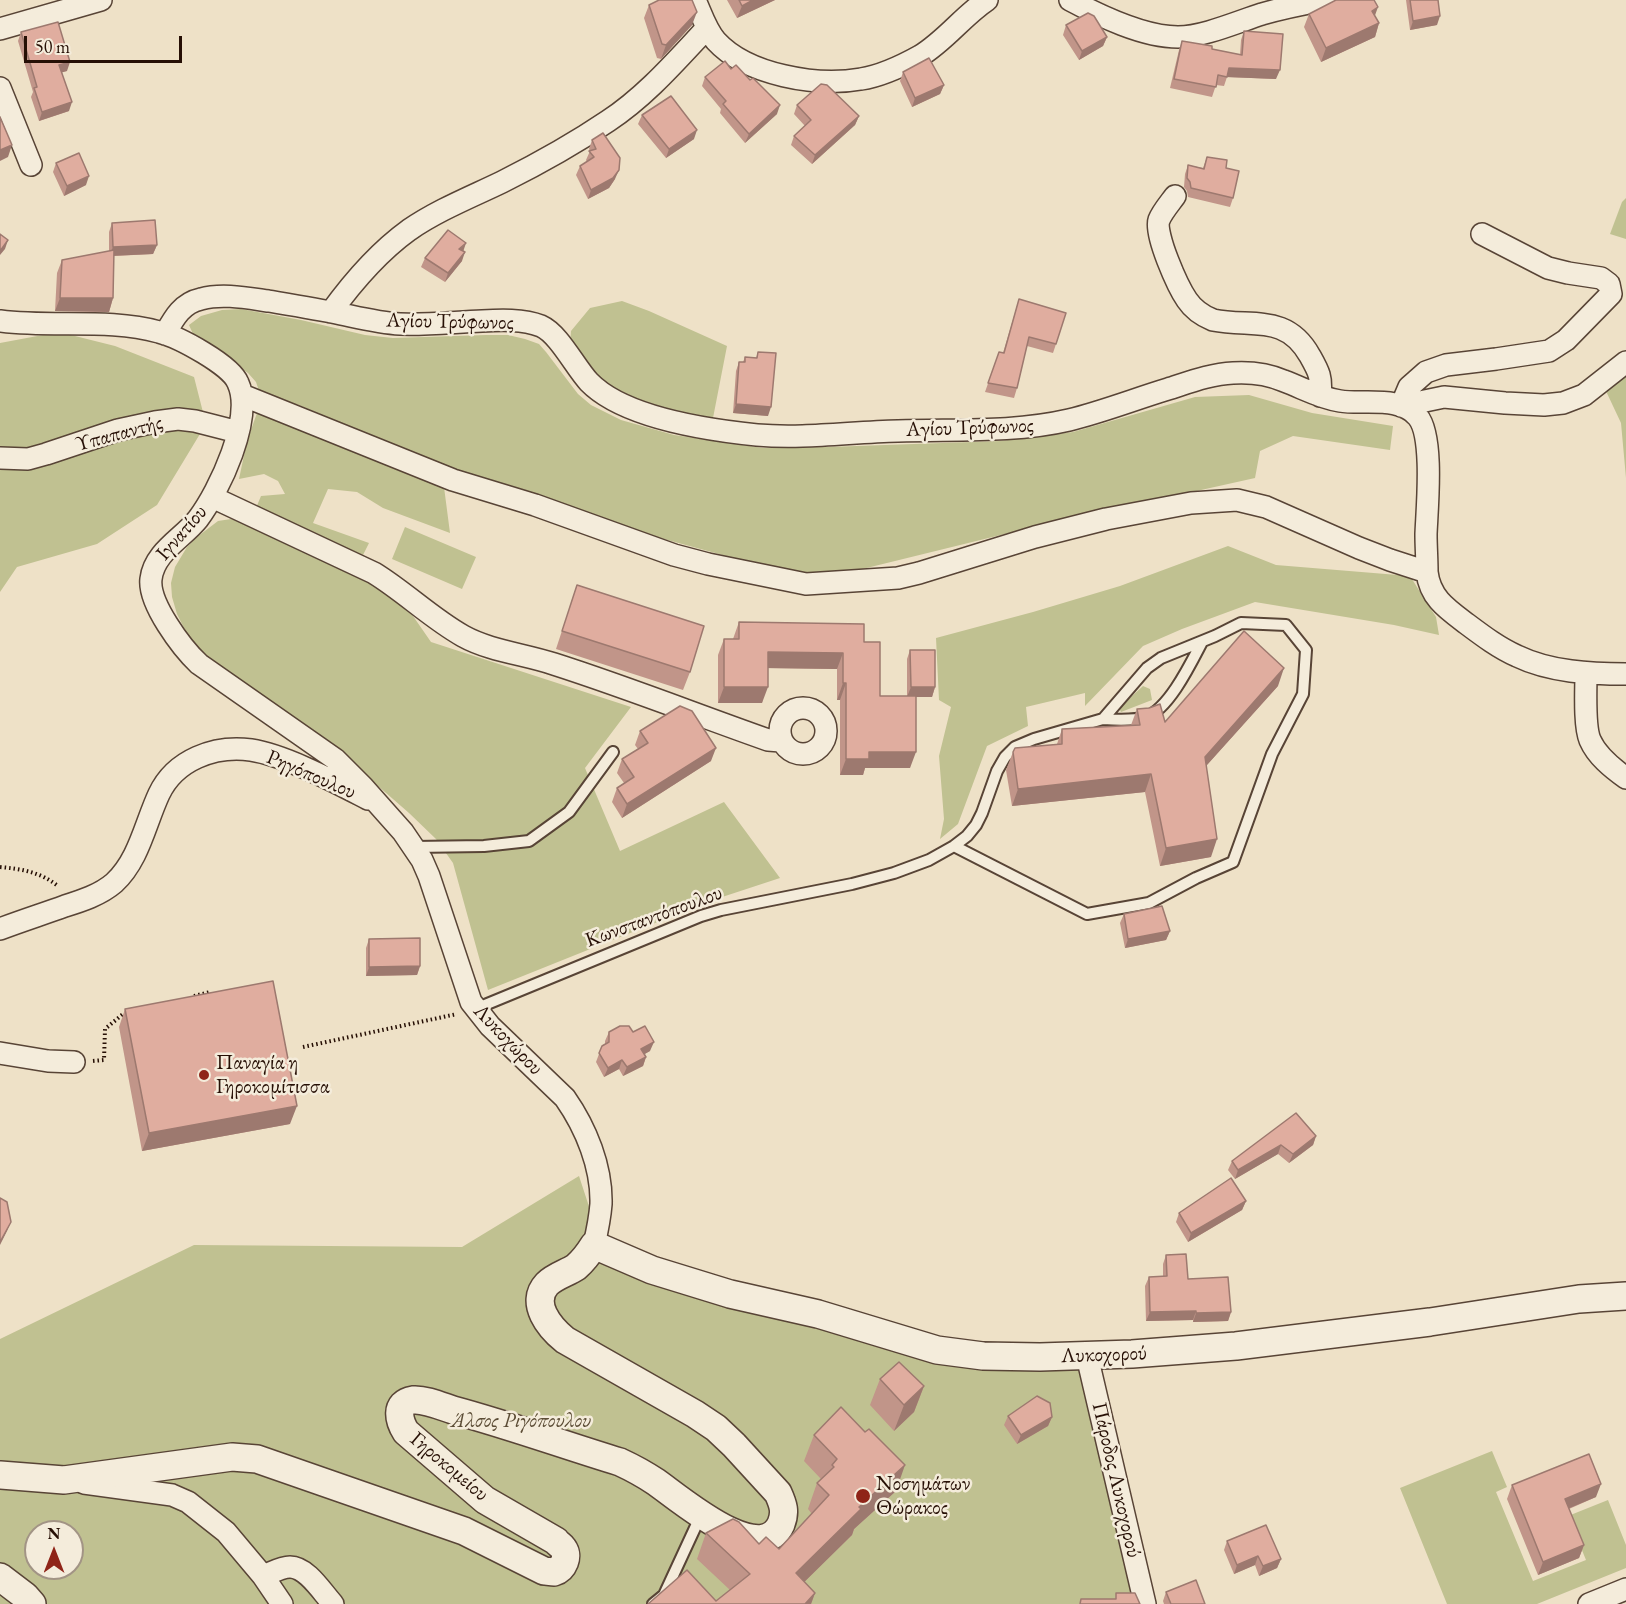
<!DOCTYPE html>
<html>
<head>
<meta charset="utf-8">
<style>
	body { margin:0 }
	#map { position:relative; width:1626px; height:1604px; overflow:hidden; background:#eee1c7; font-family:"EB Garamond",serif }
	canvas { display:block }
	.north { position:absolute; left:24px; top:1520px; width:60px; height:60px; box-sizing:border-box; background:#f4ecdb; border:2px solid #a29485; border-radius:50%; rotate:0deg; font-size:16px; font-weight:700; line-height:24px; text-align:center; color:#260f05 }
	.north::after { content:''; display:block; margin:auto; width:21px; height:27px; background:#8f2418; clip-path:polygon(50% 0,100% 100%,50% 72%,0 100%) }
	.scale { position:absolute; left:24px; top:36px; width:158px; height:27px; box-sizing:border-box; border:3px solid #260f05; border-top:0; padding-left:8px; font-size:18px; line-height:21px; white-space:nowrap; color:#260f05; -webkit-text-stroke:4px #f4ecdb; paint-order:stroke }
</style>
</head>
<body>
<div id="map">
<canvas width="1626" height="1604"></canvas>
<div class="north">N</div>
<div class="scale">50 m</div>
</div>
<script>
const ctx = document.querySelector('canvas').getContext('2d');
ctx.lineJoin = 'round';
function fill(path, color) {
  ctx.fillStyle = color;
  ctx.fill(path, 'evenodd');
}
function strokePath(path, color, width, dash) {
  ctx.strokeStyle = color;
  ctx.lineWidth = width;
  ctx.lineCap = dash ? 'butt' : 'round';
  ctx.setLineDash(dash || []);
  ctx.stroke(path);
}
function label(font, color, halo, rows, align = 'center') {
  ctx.font = font + ' "EB Garamond",serif';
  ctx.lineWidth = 5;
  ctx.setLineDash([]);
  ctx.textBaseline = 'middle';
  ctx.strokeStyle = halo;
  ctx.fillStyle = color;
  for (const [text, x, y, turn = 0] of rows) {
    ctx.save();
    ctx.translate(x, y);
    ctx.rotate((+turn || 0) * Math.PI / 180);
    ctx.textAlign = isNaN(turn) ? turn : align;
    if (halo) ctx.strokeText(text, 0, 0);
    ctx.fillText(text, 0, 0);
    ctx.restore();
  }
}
const green = new Path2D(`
	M1626,198V239L1610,234L1622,202Z
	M622,301L649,311L727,346L713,418L685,416L627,400L597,381L570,346L571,331L590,308Z
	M241,309L301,320L365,335L393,338L486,335H508L525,339L539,344L546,352L578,394L591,405L621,420L674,435L763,448L828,447L1000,441L1073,432L1195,397L1249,395L1312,413L1393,426L1390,450L1293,436L1260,451L1255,478L1017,531L834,576L797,573L730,557L605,523L426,460L299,405L266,397L259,391L256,382L248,373L193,334L189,325L201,316L222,310Z
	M59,332L115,346L194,377L206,424L157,505L97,544L17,567L0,592V343Z
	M1626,373V478L1621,423L1605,389Z
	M257,413L444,487L450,533L383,508L357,492L328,489L313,523L369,543L363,555L256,508L261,496L285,494L278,481L264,474L239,479L247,441Z
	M231,519L254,527L352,571L404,603L431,642L631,707L585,768L620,851L724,802L780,878L710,901L488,990L453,863L436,839L409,813L315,731L207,663L187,634L177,614L172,597L171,583L175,567L187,547L197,537L218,521Z
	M405,527L476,557L462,589L392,559Z
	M1228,546L1276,565L1410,576L1436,617L1439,635L1394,625L1255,602L1182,629L1143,646L1085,706V693L1026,707L1028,726L987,746L958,824L940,839L944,819L939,756L951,707L939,700L936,638L1033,612L1120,586Z
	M1143,686L1150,689L1152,700L1121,712L1119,708Z
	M579,1176L599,1237L649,1282L1085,1366L1139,1604H0V1339L194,1245L462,1247ZM36,1532H72V1568H36Z
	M1492,1451L1507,1487L1496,1492L1533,1581L1586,1560L1568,1516L1608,1500L1626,1545V1568L1537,1604H1447L1400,1488Z`);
const path = new Path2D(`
	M0,867C22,869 40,872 58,886
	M194,996L210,992
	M303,1047L457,1014
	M93,1061L104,1060L105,1029L123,1014L128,1013`);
const service = new Path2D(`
	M1103,719C1117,720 1133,721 1146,717C1169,709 1191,663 1202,642
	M414,847L484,846L529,841L569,812L613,752
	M475,1009L701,916L721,910L852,884L894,873L929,860L954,846L967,836L976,825L982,813L997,771L1005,757L1015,747L1034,739L1103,719L1147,668L1161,658L1215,636L1241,623L1286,625L1306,650L1303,694L1272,754L1233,862L1196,878L1149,903L1087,914L954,846
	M653,1604L664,1595L701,1515`);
const minor = new Path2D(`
	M695,0C701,13 706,30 716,41C747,75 817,87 861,79C881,76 902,66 920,56C945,41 963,16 987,0
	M1070,0C1100,16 1143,37 1178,37C1203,37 1237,22 1262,14C1283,8 1303,4 1325,0
	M0,29L101,0
	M0,88L31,165
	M1175,196C1170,203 1162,212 1159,220C1154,234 1178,287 1187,300C1193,309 1203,316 1213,320C1252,328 1286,313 1310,356C1319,372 1322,377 1320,396
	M331,312C352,283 380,251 409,230C438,210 471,197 502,182C538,164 574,144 608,121C646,96 676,61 707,28
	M0,321C53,328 108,318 159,332C179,337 231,365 238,383C254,418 219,491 198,519C183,538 154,552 151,579C148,603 182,648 199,664L335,759L363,787L403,832L422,860L429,876L471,1002L490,1026L565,1098C586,1128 602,1167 601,1204C600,1217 597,1232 594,1245
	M165,334C174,318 182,303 201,299C222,293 247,298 268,301C292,305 317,309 341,314C360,318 380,323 400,324C427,325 455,322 482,321C500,320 523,319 541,326C559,334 575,367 589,382C624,418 708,430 757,435C804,439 851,432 898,431C955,429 1013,433 1069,420C1102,412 1135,399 1168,389C1190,382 1211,374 1233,373C1250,372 1268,374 1284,381C1303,388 1320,398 1340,401C1364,405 1400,395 1418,417C1434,437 1427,508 1426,534C1426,547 1427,559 1427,572C1430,598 1447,609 1467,624C1483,636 1499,648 1517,656C1550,672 1591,674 1626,674
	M242,395L453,480L535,505L674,555L708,564L806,584L898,578L919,573L1035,537L1106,519L1191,503L1237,500L1266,507L1359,548L1390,560L1427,572
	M1401,406L1409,387L1426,372L1446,365L1496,359L1549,351L1566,340L1611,294L1609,284L1601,278L1568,273L1548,268L1482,234
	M1408,409L1420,402L1444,397L1505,403L1544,405L1563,403L1584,395L1626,362
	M0,458L28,459L46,454L118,430L155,422L178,419L195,421L238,432
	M212,497L374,573C405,592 431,618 463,636C490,651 524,654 554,664C626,687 697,715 768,740L781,741
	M1586,673C1586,689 1584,726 1590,740C1597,756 1612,768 1626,778
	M780 731a23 23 0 1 1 46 0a23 23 0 1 1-46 0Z
	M0,929C21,921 43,914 65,906C81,901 100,895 114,883C139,860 145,824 159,794C175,760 214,745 251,750C285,755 337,783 368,799
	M0,1053L48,1061L74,1062
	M1087,1356L1145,1604
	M84,1483L172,1495L188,1502L226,1532L263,1576L282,1604
	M263,1576C271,1573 281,1567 290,1567C307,1567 322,1592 333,1604
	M1589,1604L1626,1589`);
const tertiary = new Path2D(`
	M0,1475L64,1480L232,1457L257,1459L464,1531L544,1571C546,1571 551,1572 554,1572C564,1569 569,1556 563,1548C561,1545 558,1544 556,1541L485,1500L406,1432C399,1421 394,1403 413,1400C425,1399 441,1406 453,1410C509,1425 564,1445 620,1462C633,1468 644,1474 656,1482C679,1498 761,1569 781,1524C786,1512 783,1504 778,1493L734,1445L716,1428L695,1414L565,1340C550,1328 529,1303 547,1284C555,1276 567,1273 576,1267C583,1261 589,1253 594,1245L652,1270L730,1294L818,1314L937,1350L983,1356L1040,1357L1132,1354L1236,1346L1430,1322L1579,1299L1626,1296
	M0,1577L25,1596L32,1604`);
const wall = new Path2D(`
	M727,0H775L737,18Z
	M1406,0H1438L1437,25L1410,30Z
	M649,5L692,25L661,59L657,58L644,18Z
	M1309,14L1379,23L1375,37L1321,62L1304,27Z
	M1066,25L1107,37L1103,46L1079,60L1063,35Z
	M1244,31L1276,79L1227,77L1224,86L1216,85L1212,97L1170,88L1179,50L1182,41L1212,49L1240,55L1241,40Z
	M21,32L67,71L62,72L69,111L39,121L31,97L33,92L18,41Z
	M731,69L777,114L745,143L720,113L721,109L702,86L705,77Z
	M903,72L944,85L940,94L912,107L900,81Z
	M797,105L859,116L855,125L812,164L791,145L794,136L805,126L794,114Z
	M642,115L694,139L666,158L638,124Z
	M592,140L615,179L609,188L588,199L576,175L580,166L587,162L586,160L590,151L589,149Z
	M1207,157L1226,168L1233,198L1230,207L1188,197L1187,191L1184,187L1185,174L1188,165L1203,168Z
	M56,163L86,185L64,196L53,172Z
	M112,223L157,245L153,254L114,256L113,298L109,312L55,311L57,273L62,260L109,251V232Z
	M425,258L462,261L445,282L421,267Z
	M1019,299L1056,344L1053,353L1027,346L1017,388L1014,398L985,392L999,352L1003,353Z
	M758,352L768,416L733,413L736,371L739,362H743L745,357L756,358Z
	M577,585L690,672L683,690L556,649Z
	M739,622L864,642L880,696H907V659L910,650L935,687L932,697H916L910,768H865L863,775H840V700H837V669L768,668L762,703H718V655L724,639H733Z
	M1278,686L1206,766L1211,857L1160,866L1145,792L1012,806L1006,770L1013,752L1057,744L1062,729L1131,725L1137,709L1165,722Z
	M640,731L711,761L622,818L612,802L617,788L624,783L617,773L622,759L638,749L635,745Z
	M1124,914L1170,931L1166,940L1125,948L1120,923Z
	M369,939L420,966L417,975L366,976V948Z
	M125,1009L290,1124L142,1151L119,1027Z
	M609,1032H633L650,1051L644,1054L646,1057L643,1066L623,1076L619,1069L604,1077L596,1062L602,1046L605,1044V1041Z
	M1296,1113L1316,1136L1313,1145L1289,1163L1278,1154L1235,1179L1228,1170L1232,1161Z
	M1246,1201L1242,1210L1188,1242L1176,1222L1179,1213Z
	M1166,1255L1188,1279L1231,1312L1228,1321L1193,1322V1320L1146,1321L1145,1286L1149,1277L1163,1276V1264Z
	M880,1379L924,1386L914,1412L894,1431L870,1405Z
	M1008,1416L1052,1417L1048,1426L1017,1444L1004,1425Z
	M814,1435L896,1491L854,1529L852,1535L804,1582L815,1593L811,1604H648L716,1601L730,1590L697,1559L706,1533L759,1544L779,1549L812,1514L808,1509L817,1483L821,1479L804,1461Z
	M1512,1485L1596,1497L1569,1509L1584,1545L1579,1558L1538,1575L1507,1499Z
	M1227,1541L1281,1559L1277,1568L1259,1576L1255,1565L1234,1574L1224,1550Z
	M1166,1592L1205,1604H1164L1163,1601Z`);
const shadedWall = new Path2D(`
	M753,0H775L737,18L742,6Z
	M1378,7L1373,21L1372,11Z
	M697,12L692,25L661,59L666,45Z
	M1440,16L1437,25L1410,30L1413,21Z
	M1379,23L1375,37L1321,62L1326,48Z
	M1107,37L1103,46L1079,60L1082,51Z
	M70,62L67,71L56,74L59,65Z
	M1229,68L1280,70L1276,79L1226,77Z
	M944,85L940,94L912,107L915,98Z
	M72,102L69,111L39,121L42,112Z
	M780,105L777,114L745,143L749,134Z
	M859,116L855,125L812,164L815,155Z
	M697,130L694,139L666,158L669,149Z
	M12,145L8,157L0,161V150Z
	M619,170L615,179L609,188L588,199L591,190Z
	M89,176L86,185L64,196L67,186Z
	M8,240L5,249L0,255V251Z
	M466,243L463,252L459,249Z
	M157,245L153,254L109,256L113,247Z
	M465,252L462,261L445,282L448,273Z
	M60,298H113L109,312L55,311Z
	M736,404L771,407L768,416L733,413Z
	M768,652L843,653L837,669L762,668Z
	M1284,668L1278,686L1198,775L1205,757Z
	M843,683H846L840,700H837Z
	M724,687H768L762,703H718Z
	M911,687H935L932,697H907Z
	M716,748L711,761L622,818L627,804Z
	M869,752H916L910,768H865L863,775H840L846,759Z
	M1151,774L1145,792L1012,806L1018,789Z
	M1217,839L1211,857L1160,866L1166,848Z
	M1170,931L1166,940L1125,948L1128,939Z
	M420,966L417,975L366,976L369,967Z
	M654,1042L650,1051L638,1058L641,1049Z
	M646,1057L643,1066L623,1076L627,1067Z
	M622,1060L619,1069L604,1077L608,1068Z
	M297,1106L290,1124L142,1151L149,1133Z
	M1316,1136L1313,1145L1289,1163L1293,1154Z
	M1281,1145L1278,1154L1235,1179L1238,1170Z
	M1246,1201L1242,1210L1188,1242L1191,1233Z
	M11,1222L7,1231L0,1245V1242Z
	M1196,1311L1193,1320L1146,1321L1150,1312Z
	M1231,1312L1228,1321L1193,1322L1196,1313Z
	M924,1386L914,1412L894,1431L904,1405Z
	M1052,1417L1048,1426L1017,1444L1021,1435Z
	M905,1465L896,1491L854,1529L852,1535L786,1600L796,1573L859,1507Z
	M1601,1484L1596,1497L1560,1512L1565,1499Z
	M1584,1545L1579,1558L1538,1575L1543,1562Z
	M1258,1556L1255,1565L1234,1574L1237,1565Z
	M1281,1559L1277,1568L1259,1576L1263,1566Z
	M815,1593L811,1604H805Z`);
const building = new Path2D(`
	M659,0H692L697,12L666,45L662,44L649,5Z
	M739,0H753L742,6Z
	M1336,0H1374L1378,7L1372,11L1379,23L1326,48L1309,14Z
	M1410,0H1438L1440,16L1413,21Z
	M1088,13L1094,16L1107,37L1082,51L1066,25Z
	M58,22L70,62L59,65L72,102L42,112L34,88L37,87L21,32Z
	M1244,31L1283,34L1280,70L1229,68L1227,77L1218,75L1216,87L1174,79L1182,41L1212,46V49L1242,55Z
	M929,58L944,85L915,98L903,72Z
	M725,61L731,69L736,65L750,80L753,78L780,105L749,134L723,104L726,101L705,77Z
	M821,84L827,85L859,116L815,155L794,136L811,120L797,105Z
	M671,96L697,130L669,149L642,115Z
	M0,117L12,145L0,150Z
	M603,133L620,158L619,170L613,178L591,190L580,166L594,157L589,151L596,149L592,140Z
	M79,153L89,176L67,186L56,163Z
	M1207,157L1227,160L1226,168L1239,171L1233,198L1191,188L1190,182L1187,178L1188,165L1204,169Z
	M155,220L157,245L113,247L112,223Z
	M448,230L466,243L459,249L465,252L448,273L425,258Z
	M0,234L8,240L0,251Z
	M114,250L113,298H60L62,260Z
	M1019,299L1066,313L1056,344L1029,337L1017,388L988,383L999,352L1004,353Z
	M758,352L776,353L771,407L736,404L739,362H745V357L757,358Z
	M577,585L704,626L690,672L562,631Z
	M739,622L864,624V642H880V696H916V752H869V759H846V683H843V653L768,652V687H724V639H739Z
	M1244,631L1284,668L1205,757L1217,839L1166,848L1151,774L1018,789L1013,752L1015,748L1062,744V729L1140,725L1137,709L1149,708L1160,704L1165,722Z
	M910,650H935V687H911Z
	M680,706L692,711L716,748L627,804L617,788L634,777L622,759L648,743L640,731Z
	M1162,906L1170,931L1128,939L1124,914Z
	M420,938V966L369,967V939Z
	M273,981L297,1106L149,1133L125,1009Z
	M620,1026H629L633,1032L645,1026L654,1042L641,1049L646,1057L627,1067L622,1060L608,1068L599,1053L602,1046L609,1042V1032Z
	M1296,1113L1316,1136L1293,1154L1281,1145L1238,1170L1232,1161Z
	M1231,1178L1246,1201L1191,1233L1179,1213Z
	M0,1198L7,1202L11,1222L0,1242Z
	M1186,1254L1188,1279L1228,1277L1231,1312L1196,1313V1311L1150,1312L1149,1277L1167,1276L1166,1255Z
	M899,1362L924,1386L904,1405L880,1379Z
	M1037,1396L1050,1403L1052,1417L1021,1435L1008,1416Z
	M841,1407L865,1432L869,1429L905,1465L859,1507L861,1509L796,1573L815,1593L805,1604H648L687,1570L716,1601L750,1574L706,1533L733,1519L739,1522L759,1544L766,1537L779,1549L829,1495L817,1483L834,1467L832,1465L837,1459L814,1435Z
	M1589,1454L1601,1484L1565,1499L1584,1545L1543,1562L1512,1485Z
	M1266,1525L1281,1559L1263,1566L1258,1556L1237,1565L1227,1541Z
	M1196,1580L1205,1604H1171L1166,1592Z
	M1116,1593H1135L1140,1604H1080L1081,1599H1116Z`);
const markers = [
	[204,1075,6,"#8f2418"],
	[863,1496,8,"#8f2418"]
];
const streetNames = [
	["Αγίου Τρύφωνος",450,322,1],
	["Αγίου Τρύφωνος",970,428,-2],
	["Υπαπαντής",119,434,-15],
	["Ιγνατίου",182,533,-49],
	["Ρηγόπουλου",311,775,23],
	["Κωνσταντόπουλου",654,917,-20],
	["Λυκοχώρου",508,1040,46],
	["Λυκοχορού",1104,1355,-2],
	["Γηροκομείου",449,1467,40],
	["Πάροδος Λυκοχορού",1116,1480,77]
];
const poiNames = [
	["Παναγία η",216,1063],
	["Γηροκομίτισσα",216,1087],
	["Νοσημάτων",876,1484],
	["Θώρακος",876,1508]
];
const parkNames = [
	["Άλσος Ριγόπουλου",521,1421]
];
fill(green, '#c0c191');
strokePath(service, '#584436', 14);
strokePath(minor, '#584436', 24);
strokePath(tertiary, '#584436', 30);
strokePath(path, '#260f05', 4, [1.5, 3]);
strokePath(service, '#f4ecdb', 10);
strokePath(minor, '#f4ecdb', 21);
strokePath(tertiary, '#f4ecdb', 27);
fill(wall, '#c19589');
fill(shadedWall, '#9d796f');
fill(building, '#e0ad9f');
strokePath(building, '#9d796f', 1.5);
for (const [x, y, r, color] of markers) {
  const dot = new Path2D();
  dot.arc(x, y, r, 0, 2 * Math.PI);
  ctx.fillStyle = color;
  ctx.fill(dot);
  strokePath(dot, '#f4ecdb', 2);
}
label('21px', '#260f05', '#f4ecdb', streetNames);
label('21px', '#260f05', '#f4ecdb', poiNames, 'left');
label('italic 21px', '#5c4d36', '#f4ecdb', parkNames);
</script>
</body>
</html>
